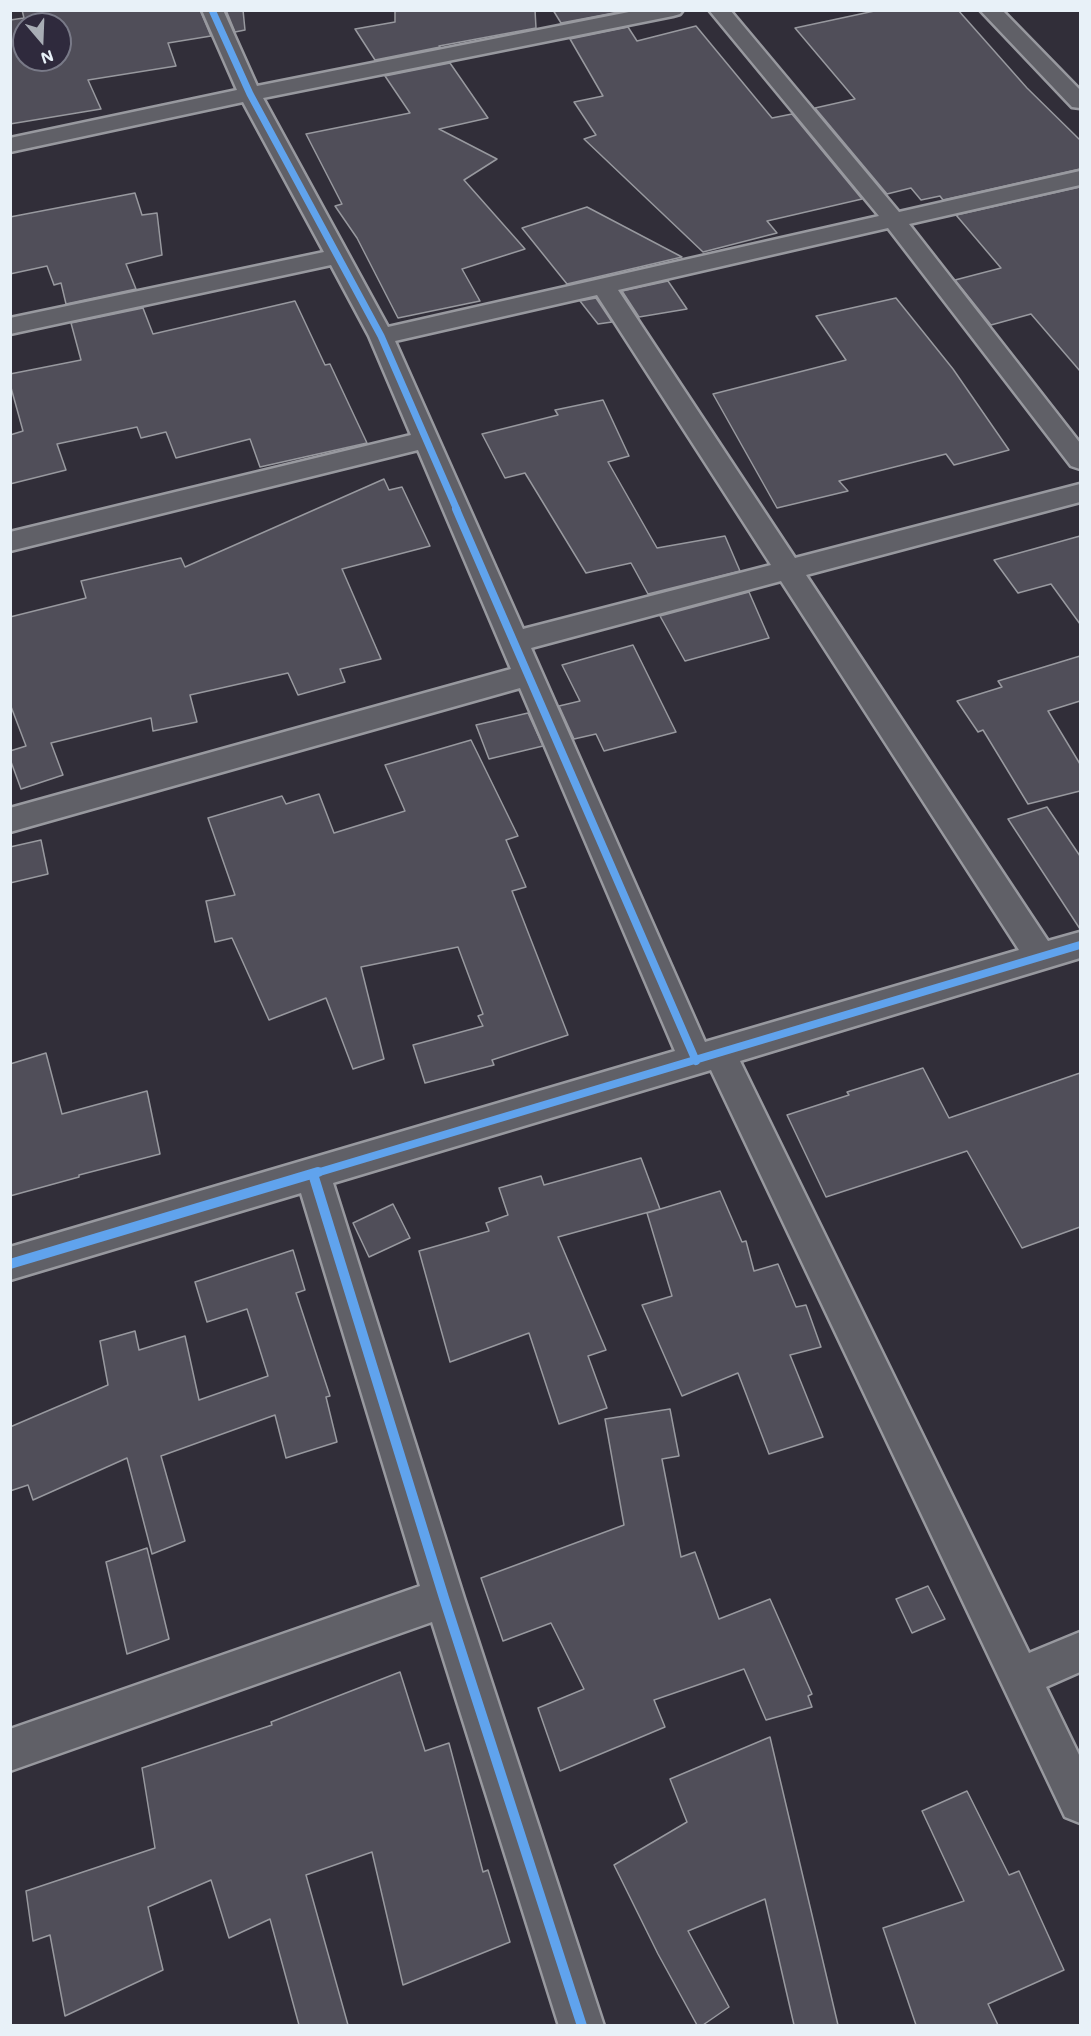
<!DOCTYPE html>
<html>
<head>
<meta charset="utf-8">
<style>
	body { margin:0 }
	#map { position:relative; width:1091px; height:2036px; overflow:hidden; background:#312e39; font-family:Mali,sans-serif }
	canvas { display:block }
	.frame { position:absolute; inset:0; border:12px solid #e8f1f8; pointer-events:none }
	.north { position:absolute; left:12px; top:12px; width:60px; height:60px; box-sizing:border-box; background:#2f2a3d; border:2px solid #797a88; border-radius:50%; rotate:161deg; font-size:16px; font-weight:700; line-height:24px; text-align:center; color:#e8f1f8 }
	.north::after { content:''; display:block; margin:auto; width:21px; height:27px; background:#a8adb5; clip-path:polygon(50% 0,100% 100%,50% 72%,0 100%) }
</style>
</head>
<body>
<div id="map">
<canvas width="1091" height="2036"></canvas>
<div class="frame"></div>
<div class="north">N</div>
</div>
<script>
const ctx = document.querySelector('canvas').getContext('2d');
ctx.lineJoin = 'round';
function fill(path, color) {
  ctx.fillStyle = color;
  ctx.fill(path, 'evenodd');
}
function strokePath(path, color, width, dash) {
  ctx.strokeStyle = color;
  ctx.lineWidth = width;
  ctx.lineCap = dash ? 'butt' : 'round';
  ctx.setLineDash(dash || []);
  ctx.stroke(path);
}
const building = new Path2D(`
	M22,10H200L211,36L168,43L176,66L88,80L101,109L10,124V20L24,18ZM24,24H60V60H24Z
	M226,10H243L245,30L235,32Z
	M395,10H535L536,28L439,46L440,47L375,60L355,29L395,22Z
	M553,10H618L619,12L561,23Z
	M879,10H958L1027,88L1080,140V169L943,200L940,196L921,200L911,188L887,194L815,108L855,99L795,28Z
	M696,26L772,118L792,114L862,199L767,221L777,233L703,252L584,139L596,135L574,102L603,96L570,39L628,27L637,41Z
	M450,63L488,118L439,129L497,159L464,180L525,249L462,269L480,301L398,318L357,238L335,206L342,204L306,134L410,113L385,76Z
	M1080,187V371L1031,314L991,325L955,280L1001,268L956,215Z
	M135,193L142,215L157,213L162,255L126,264L136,289L66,304L61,283L54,285L47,266L10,274V217Z
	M587,207L682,257L567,284L522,228Z
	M668,281L687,309L639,317L622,291Z
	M596,298L612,322L598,324L580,301Z
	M896,298L953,369L1009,450L954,465L946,454L839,481L848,491L777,508L713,394L846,360L816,316Z
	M295,301L325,365L330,364L367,443L260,467L250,439L176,458L166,432L141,438L137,427L57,444L66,470L10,484V435L23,431L10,384V374L81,360L71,323L143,308L153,334Z
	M603,400L629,456L608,462L657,548L725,536L740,571L648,594L631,563L586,573L525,473L505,478L482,434L558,415L555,410Z
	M384,479L389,490L402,487L430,546L342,569L381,659L340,669L345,682L298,695L288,673L190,695L197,722L153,731L151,718L51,743L63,775L21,789L10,759V751L26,746L10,704V617L86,598L81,581L181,558L185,567Z
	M1080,536V624L1051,584L1018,593L994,560Z
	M749,592L769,638L685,661L660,616Z
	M633,645L676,732L604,751L596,734L574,739L559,706L580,701L562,665Z
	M1080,656V701L1048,711L1080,764V791L1028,804L983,730L978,732L957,701L1002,687L998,681Z
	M528,713L543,746L489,759L476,725Z
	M471,740L518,836L506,840L526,887L512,891L568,1035L492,1060L494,1065L425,1083L413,1045L483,1026L478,1016L483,1014L458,947L361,967L384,1059L353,1069L326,998L269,1020L232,938L215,942L206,901L235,895L208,818L282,796L286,804L319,794L334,833L405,811L385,765Z
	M1047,807L1080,856V929L1008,819Z
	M41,840L48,874L10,883V847Z
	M46,1053L62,1114L147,1091L160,1154L79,1175V1177L10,1196V1064Z
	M923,1068L949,1118L1080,1073V1227L1022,1248L967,1151L826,1197L787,1115L849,1095L847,1092Z
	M641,1158L660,1209L558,1237L606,1350L588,1356L607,1408L559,1424L529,1333L450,1362L419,1251L489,1231L486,1223L508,1215L499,1188L541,1176L544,1185Z
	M720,1191L742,1242L746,1241L754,1271L778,1264L796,1307L806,1305L821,1347L790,1355L823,1437L769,1454L738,1373L682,1396L642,1305L672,1296L647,1213Z
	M393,1204L410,1238L369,1257L353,1223Z
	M293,1250L305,1290L296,1293L330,1396L326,1397L337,1442L286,1458L275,1415L161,1456L185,1541L152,1554L127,1458L33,1500L28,1485L10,1491V1427L108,1385L100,1341L135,1331L139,1350L185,1336L199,1400L268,1376L247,1309L207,1322L195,1282Z
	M670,1409L679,1456L662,1459L681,1557L695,1552L719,1619L770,1599L812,1694L808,1696L812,1707L766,1720L744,1669L654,1700L665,1727L560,1771L538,1708L584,1689L551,1623L503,1641L481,1578L624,1525L605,1419Z
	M147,1548L169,1639L127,1654L106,1562Z
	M928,1586L945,1619L912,1633L896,1599Z
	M400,1672L425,1751L449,1743L483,1872L488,1870L510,1942L403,1985L372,1852L306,1875L348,2025H299L270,1919L229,1938L211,1880L148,1907L163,1970L65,2016L50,1935L33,1941L26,1891L155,1848L142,1768L272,1725L271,1722Z
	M770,1737L838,2025H794L765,1899L688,1931L729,2007L703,2025H697L658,1954L614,1865L687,1822L670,1779Z
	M967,1791L1009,1875L1019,1871L1064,1970L988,2004L998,2025H916L883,1928L964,1901L922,1811Z`);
const minor = new Path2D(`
	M202,10H223L257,86L639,10H683L680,14L673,16L263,98L388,327L879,216L709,10H730L899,212L1080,171V185L909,224L1080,443V469L1071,466L888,228L618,290L795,558L1080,484V502L806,575L1048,941L1080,932V958L740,1061L1029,1653L1080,1632V1672L1046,1687L1080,1757V1823L1065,1817L711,1070L333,1183L464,1598L604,2026H559L432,1622L10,1771V1729L420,1586L301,1193L10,1280V1247L675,1051L520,688L10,832V808L511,669L418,450L10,551V532L411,435L369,336L331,265L10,334V318L324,252L243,102L10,152V138L237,90ZM597,295L771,565L523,629L395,341ZM781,581L1019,950L705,1042L531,648Z
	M980,10H1002L1080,90V108L1072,107Z`);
const cyclewayFar2 = new Path2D(`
	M212,10L250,94L381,336L457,510`);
const cyclewayFar1 = new Path2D(`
	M456,509L696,1061
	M313,1174L1080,945`);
const cycleway = new Path2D(`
	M313,1174L444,1598L582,2026
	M10,1264L318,1172`);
fill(building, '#504e59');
strokePath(building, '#98999f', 1.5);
strokePath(minor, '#98999f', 5);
fill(minor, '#606067');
strokePath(cyclewayFar2, '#60a3ed', 7);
strokePath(cyclewayFar1, '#60a3ed', 8);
strokePath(cycleway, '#60a3ed', 10);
</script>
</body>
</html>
